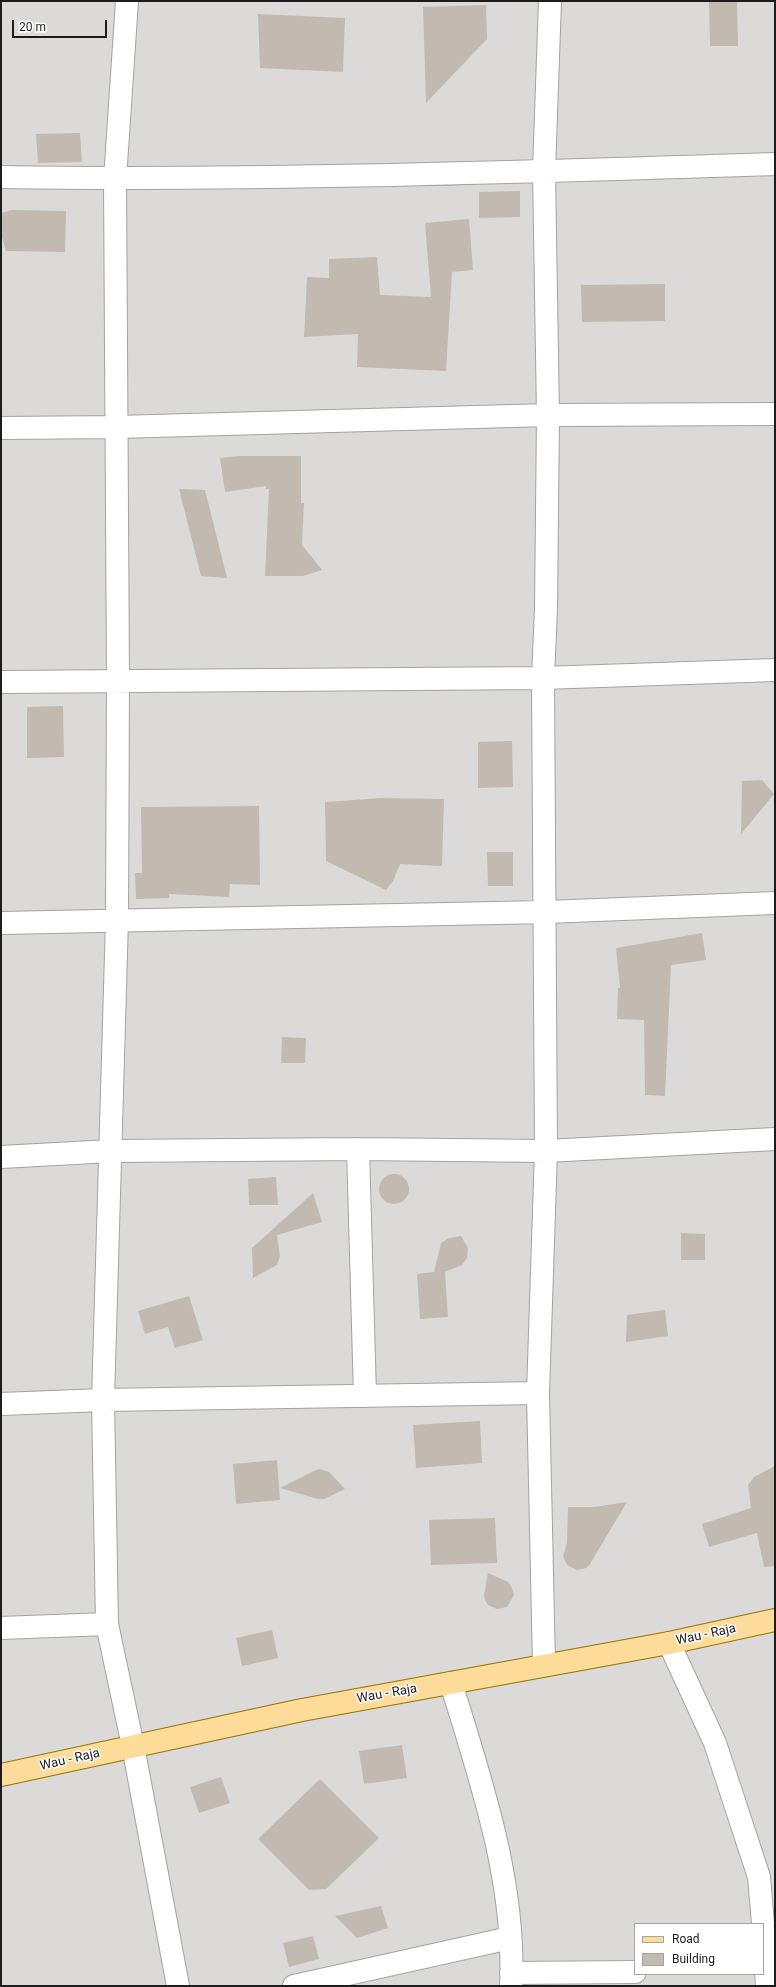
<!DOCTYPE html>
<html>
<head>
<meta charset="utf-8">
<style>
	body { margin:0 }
	#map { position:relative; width:776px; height:1987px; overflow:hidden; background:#eeebe2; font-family:Roboto,sans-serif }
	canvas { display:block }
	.frame { position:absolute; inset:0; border:2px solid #1c1c1c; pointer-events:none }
	.legend { position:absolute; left:634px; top:1923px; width:130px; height:52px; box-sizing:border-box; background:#fff; border:1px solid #a4a4a4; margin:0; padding:5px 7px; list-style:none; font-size:12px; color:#1c1c1c }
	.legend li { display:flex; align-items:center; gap:8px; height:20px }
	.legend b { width:20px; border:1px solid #a4a4a4 }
	.scale { position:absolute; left:12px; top:20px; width:95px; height:18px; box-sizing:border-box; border:2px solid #1c1c1c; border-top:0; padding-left:5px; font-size:12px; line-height:14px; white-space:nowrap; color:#1c1c1c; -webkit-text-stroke:3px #fff; paint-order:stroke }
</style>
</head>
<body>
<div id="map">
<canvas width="776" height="1987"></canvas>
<div class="frame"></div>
<ul class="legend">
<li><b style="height:5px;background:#fddb98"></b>Road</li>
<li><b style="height:11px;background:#c2bab1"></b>Building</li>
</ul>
<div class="scale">20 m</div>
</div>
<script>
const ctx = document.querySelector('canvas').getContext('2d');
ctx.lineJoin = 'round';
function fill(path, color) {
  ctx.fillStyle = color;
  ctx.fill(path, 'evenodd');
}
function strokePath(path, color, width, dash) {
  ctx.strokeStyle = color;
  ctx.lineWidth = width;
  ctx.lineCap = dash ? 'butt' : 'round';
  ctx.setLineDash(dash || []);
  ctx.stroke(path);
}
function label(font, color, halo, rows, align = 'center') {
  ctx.font = font + ' Roboto,sans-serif';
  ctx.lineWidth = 3;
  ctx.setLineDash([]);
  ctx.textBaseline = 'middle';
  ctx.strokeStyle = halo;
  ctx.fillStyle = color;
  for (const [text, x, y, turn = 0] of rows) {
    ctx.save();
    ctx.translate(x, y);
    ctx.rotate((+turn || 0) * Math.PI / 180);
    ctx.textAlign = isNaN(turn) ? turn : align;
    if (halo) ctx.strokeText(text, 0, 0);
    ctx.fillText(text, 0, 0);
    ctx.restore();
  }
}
const residential = new Path2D(`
	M1,1H775V1986H1ZM635,1924H763V1974H635Z`);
const building = new Path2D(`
	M737,1L738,46H710L709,2Z
	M486,5L487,39L426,103L423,7Z
	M258,14L345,18L343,72L260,68Z
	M80,133L82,162L38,163L36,134Z
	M520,191V217L479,218V192Z
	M12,210L66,211L65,252L6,251L1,234V213Z
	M469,219L473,270L452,272L446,371L357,367L358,334L304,337L307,277L329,278V259L377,257L380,295L431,297L425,223Z
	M665,284V321L582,322L581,285Z
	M239,456H301V503H304L302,545L322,570L303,576H265L269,489H266V486L225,492L220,458Z
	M179,489L205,490L227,578L201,576Z
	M63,706L64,757L27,758V707Z
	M512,741L513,787L478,788V742Z
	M762,780L774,794L741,834L742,781Z
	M382,798L444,799L442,866L400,864L393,881L386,890L326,861L325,802Z
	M259,806L260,885L230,884L229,897L169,894V898L136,899L135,873H142L141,807Z
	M487,852H513V886H488Z
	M702,933L706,960L671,965L665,1096L645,1095L644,1020L617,1019L618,988H620L616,948Z
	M282,1037L306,1038L305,1063H281Z
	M379 1189a15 15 0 1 1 30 0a15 15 0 1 1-30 0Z
	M276,1177L278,1205H249L248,1179Z
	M313,1193L322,1222L277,1235L280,1256L277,1265L253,1278L252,1248Z
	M681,1233L705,1234V1260H681Z
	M461,1236L468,1248L467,1258L462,1265L445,1272L448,1317L420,1319L417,1274L434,1272L441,1243L449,1238Z
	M189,1296L203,1340L175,1348L168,1327L145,1334L138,1311Z
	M665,1310L668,1336L626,1342L627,1315Z
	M480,1421L482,1463L416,1468L413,1425Z
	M277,1460L280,1500L236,1504L233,1464Z
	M775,1466V1566L764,1567L757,1533L709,1547L702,1524L751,1508L748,1485L754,1477Z
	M320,1469L329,1472L345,1489L324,1499H318L280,1488L316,1470Z
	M627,1502L590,1564L586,1568L577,1570L567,1565L563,1556L567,1543L568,1507H594Z
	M495,1518L497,1563L431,1565L429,1520Z
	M488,1573L508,1582L511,1586L514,1595L507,1607L497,1609L488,1605L485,1600L484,1595Z
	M272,1630L278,1658L242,1666L236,1638Z
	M402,1745L407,1778L364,1784L359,1751Z
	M221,1777L230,1803L199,1813L190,1787Z
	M320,1779L379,1838L326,1889L309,1890L258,1839Z
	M381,1906L388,1928L357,1938L335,1916Z
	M313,1936L319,1959L289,1967L283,1943Z`);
const minor = new Path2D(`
	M127,1L115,179L118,680L117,920L103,1400L107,1624L133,1746L178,1986
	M1,177C259,181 517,172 775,164
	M1,428L117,427L548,415L775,414
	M1,682L543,678L775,670
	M1,923L546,912L775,903
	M358,1149L365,1396
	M1,1157L111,1151L358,1149L546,1151L775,1139
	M1,1404L103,1400L538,1393
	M1,1628L107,1624
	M669,1643L715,1743L759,1877L763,1924
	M544,1665L538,1393L546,1151L543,678L546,609L548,415L544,171L550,1
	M451,1683C481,1781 516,1882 511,1986
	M763,1929L767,1986
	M511,1973L635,1972
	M294,1986L510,1938`);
const major = new Path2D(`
	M1,1775L302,1710L669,1643L775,1620`);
const streetNames = [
	["Wau - Raja",706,1635,-12],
	["Wau - Raja",387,1694,-10],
	["Wau - Raja",70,1760,-13]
];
fill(residential, '#dbdad9');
fill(building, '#c2bab1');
strokePath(minor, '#a3a3a3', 24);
strokePath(major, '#957200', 24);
strokePath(minor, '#fff', 22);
strokePath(major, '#fddb98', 22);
label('13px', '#1c1c1c', '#fff', streetNames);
</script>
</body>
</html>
